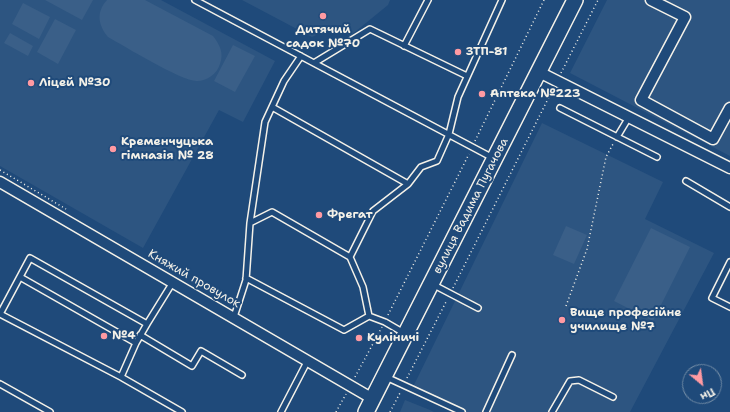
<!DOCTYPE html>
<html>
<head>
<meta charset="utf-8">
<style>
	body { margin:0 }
	#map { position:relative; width:730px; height:412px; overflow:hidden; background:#1f4a7a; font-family:"Shantell Sans",sans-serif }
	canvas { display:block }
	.north { position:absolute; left:682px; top:364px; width:40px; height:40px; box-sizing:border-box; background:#1f4a7a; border:1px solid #748da6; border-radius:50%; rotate:151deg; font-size:11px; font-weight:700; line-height:16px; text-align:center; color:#f4f1e8 }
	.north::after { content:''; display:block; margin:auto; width:14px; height:18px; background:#ff9aa2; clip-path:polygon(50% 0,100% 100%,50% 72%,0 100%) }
</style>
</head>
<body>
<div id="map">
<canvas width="730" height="412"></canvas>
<div class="north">Пн</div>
</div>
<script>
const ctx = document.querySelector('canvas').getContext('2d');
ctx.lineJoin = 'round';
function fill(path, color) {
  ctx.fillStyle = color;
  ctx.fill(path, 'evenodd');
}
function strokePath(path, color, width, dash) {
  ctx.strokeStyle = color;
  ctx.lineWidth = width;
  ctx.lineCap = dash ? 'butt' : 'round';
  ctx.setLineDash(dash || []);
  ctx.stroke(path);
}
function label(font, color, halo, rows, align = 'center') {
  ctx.font = font + ' "Shantell Sans",sans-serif';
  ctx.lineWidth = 4;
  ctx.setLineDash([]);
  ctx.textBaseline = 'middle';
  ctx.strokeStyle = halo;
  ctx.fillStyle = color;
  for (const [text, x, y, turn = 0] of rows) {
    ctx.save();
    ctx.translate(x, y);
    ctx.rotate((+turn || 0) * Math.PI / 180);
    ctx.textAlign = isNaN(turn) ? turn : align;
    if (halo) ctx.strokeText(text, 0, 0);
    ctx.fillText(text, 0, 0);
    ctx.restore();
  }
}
const built = new Path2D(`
	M0,0H161L275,61L243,122L219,110L143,248L0,166Z
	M242,0H390L388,5L350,36L333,27L312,37Z
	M607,0H730V156L570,73Z
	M542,123L663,182L645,219L714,253L630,412H467L413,387Z
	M405,400L430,410L434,412H400Z`);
const green = new Path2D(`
	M45,0H93L82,20Z
	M107,0H145L213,36C220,45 224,53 220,64C217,74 207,81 197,81C183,82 124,46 108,37C98,25 96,12 107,0Z
	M23,3L50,17L39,39L12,24Z
	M55,19L76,30L58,64L37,52Z
	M10,33L33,46L28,56L4,43Z
	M233,45L255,56L235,92L214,81Z
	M566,226L587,235L574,264L553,255Z
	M651,228L690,247L653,321L614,301Z`);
const path = new Path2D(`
	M561,73L598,0
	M475,141L544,0
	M0,170L66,209
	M453,288L553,89
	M566,306L587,249L606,157L613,144
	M388,315L469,154
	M355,377L382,327
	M407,378L447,300
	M336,412L346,394
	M390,412L401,391`);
const lane = new Path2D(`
	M195,0L493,158
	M404,46L428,0
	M314,63L370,29L467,76
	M272,107L408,184L421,167L437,161L449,134L458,97L502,0
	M560,108L657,157
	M617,137L629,117
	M686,181L730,207
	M250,223L265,122L284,81L301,56
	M730,262L712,298L730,307
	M20,277L136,343
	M246,278L344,330L369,316L385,322L404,333
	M432,284L478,308
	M369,316L363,287L350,257L373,211L408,184
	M234,317L246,280L250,223L272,212L350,257
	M147,324L136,343L121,377L0,314L30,258L147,324L173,282
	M140,335L192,366L201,351L242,375
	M121,377L182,412
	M386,377L462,412
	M0,384L50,412
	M281,412L307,362
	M486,412L512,355
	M552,412L570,381L579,380L613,397`);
const street = new Path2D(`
	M651,0L685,17L641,100L713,139L730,108
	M539,72L730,168
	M0,182L373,399`);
const secondary = new Path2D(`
	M366,412L575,0`);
const markers = [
	[323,16,4,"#ff9aa2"],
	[458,52,4,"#ff9aa2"],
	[31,83,4,"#ff9aa2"],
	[482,94,4,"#ff9aa2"],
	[113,149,4,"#ff9aa2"],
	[319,215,4,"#ff9aa2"],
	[562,320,4,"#ff9aa2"],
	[104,336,4,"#ff9aa2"],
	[359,338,4,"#ff9aa2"]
];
const poiNames = [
	["Дитячий",323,30,"center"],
	["садок №70",323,44,"center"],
	["ЗТП-81",466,52],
	["Ліцей №30",39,83],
	["Аптека №223",490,94],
	["Кременчуцька",121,142],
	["гімназія № 28",121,156],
	["Фрегат",327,215],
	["Вище професійне",570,313],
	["училище №7",570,327],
	["№4",112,336],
	["Куліничі",367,338]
];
const streetNames = [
	["вулиця Вадима Пугачова",471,206,-63],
	["Княжий провулок",194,279,30]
];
fill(built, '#2d5581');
fill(green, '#3a5f88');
strokePath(lane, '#f4f1e8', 8);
strokePath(street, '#f4f1e8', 13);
strokePath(secondary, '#f4f1e8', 18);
strokePath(path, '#f4f1e8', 1.5, [1, 3]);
strokePath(lane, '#1f4a7a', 5);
strokePath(street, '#1f4a7a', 10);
strokePath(secondary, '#1f4a7a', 15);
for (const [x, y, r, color] of markers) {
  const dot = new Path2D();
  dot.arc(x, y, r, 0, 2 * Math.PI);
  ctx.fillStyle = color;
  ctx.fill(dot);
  strokePath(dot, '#1f4a7a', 1.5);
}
label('bold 12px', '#f4f1e8', '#1f4a7a', poiNames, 'left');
label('12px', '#f4f1e8', '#1f4a7a', streetNames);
</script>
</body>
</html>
